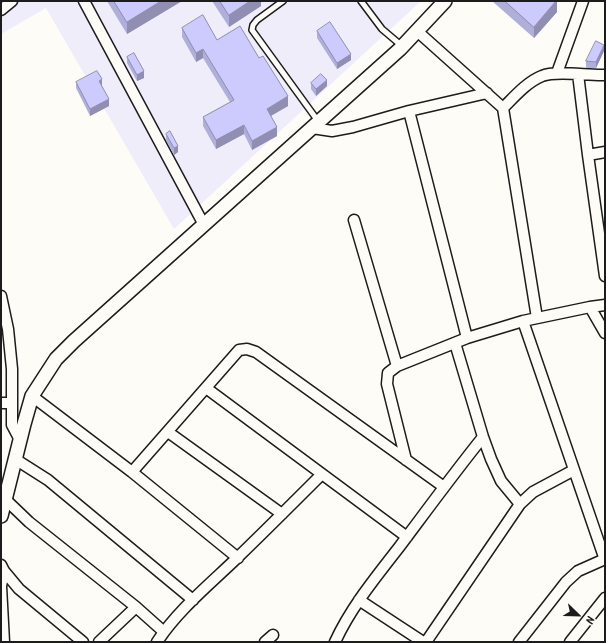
<!DOCTYPE html>
<html>
<head>
<meta charset="utf-8">
<style>
	body { margin:0 }
	#map { position:relative; width:606px; height:643px; overflow:hidden; background:#fdfcf7; font-family:Kalam,sans-serif }
	canvas { display:block }
	.frame { position:absolute; inset:0; border:2px solid #1c1c1c; pointer-events:none }
	.north { position:absolute; left:558px; top:595px; width:40px; height:40px; -webkit-text-stroke:3px #fdfcf7; paint-order:stroke; rotate:113deg; font-size:11px; font-weight:700; line-height:16px; text-align:center; color:#1c1c1c }
	.north::after { content:''; display:block; margin:auto; width:14px; height:18px; background:#1c1c1c; clip-path:polygon(50% 0,100% 100%,50% 72%,0 100%) }
</style>
</head>
<body>
<div id="map">
<canvas width="606" height="643"></canvas>
<div class="frame"></div>
<div class="north">N</div>
</div>
<script>
const ctx = document.querySelector('canvas').getContext('2d');
ctx.lineJoin = 'round';
function fill(path, color) {
  ctx.fillStyle = color;
  ctx.fill(path, 'evenodd');
}
function strokePath(path, color, width, dash) {
  ctx.strokeStyle = color;
  ctx.lineWidth = width;
  ctx.lineCap = dash ? 'butt' : 'round';
  ctx.setLineDash(dash || []);
  ctx.stroke(path);
}
const built = new Path2D(`
	M1,1H421L174,229L46,8L1,34Z`);
const service = new Path2D(`
	M283,1L257,20L253,25L252,30L318,121
	M361,1L382,29L402,46`);
const minor = new Path2D(`
	M84,1L204,225
	M1,10L12,1
	M417,31L503,108
	M557,73L583,1
	M578,74L588,155L605,276
	M409,111L467,338
	M312,128L332,131L353,127L409,111L487,93
	M588,155L605,152
	M354,220L397,366
	M1,296L8,329L12,369V425L20,440
	M590,307L605,333
	M537,318L503,108C515,96 527,82 542,76C556,70 589,76 605,75
	M523,321L605,560
	M455,343L483,437L491,459L501,481L520,504
	M206,388L322,474L407,537
	M32,396L132,472L238,558
	M1,403H12
	M168,432L282,514
	M15,459L48,480L193,600
	M406,460L387,384L388,373L397,366L467,338L523,321L590,307L605,305
	M132,472L239,350L247,349L256,352L444,487
	M5,499L29,522L136,607L164,632
	M1,565L4,571L19,589L83,642
	M4,571L1,586L4,642
	M359,600L423,642
	M99,642L136,607
	M157,642C178,610 210,584 237,558C266,530 294,502 322,474
	M265,642L273,635
	M335,642C351,607 376,577 400,546C427,510 454,473 483,437
	M426,642L520,504L533,492L574,470
	M519,642L566,582L578,571L605,559
	M570,642L605,598`);
const tertiary = new Path2D(`
	M1,516L24,424L32,396L56,359L74,341L400,49L445,1`);
const wall = new Path2D(`
	M107,1H182L127,34Z
	M212,1H261V6L229,27Z
	M492,1H557V12L534,38Z
	M182,28L217,40L288,106L271,116L277,136L252,150L244,134L216,149L203,126V117L230,102L203,58L196,62L182,37Z
	M317,31L351,60L337,69L317,38Z
	M604,51L596,68H586V61Z
	M127,57L144,78L137,81L127,63Z
	M76,82L102,86L109,106L90,116L76,88Z
	M311,83L327,86L316,96L311,89Z
	M166,134L178,152L174,155L166,140Z`);
const shadedWall = new Path2D(`
	M161,1H182L127,34V22Z
	M250,1H261V6L229,27V15Z
	M556,1H557V12L534,38V27Z
	M604,45V51L596,68V62Z
	M203,49V58L196,62V53Z
	M351,54V60L337,69V63Z
	M144,71V78L137,81V75Z
	M102,79V86L99,81Z
	M327,80V86L316,96V89Z
	M288,96V106L267,118V109Z
	M109,99V106L90,116V109Z
	M244,125V134L216,149V140Z
	M277,127V136L252,150V141Z
	M178,146V152L174,155V148Z`);
const building = new Path2D(`
	M114,1H161L127,22Z
	M220,1H250L229,15Z
	M505,1H556L534,27Z
	M203,15L217,40L240,26L259,58L263,56L288,96L267,109L277,127L252,141L244,125L216,140L203,117L234,100L203,49L196,53L182,28Z
	M330,22L351,54L337,63L317,31Z
	M596,41L604,45L596,62L586,61Z
	M134,53L144,71L137,75L127,57Z
	M97,71L102,79L99,81L109,99L90,109L76,82Z
	M321,74L327,80L316,89L311,83Z
	M170,131L178,146L174,148L166,134Z`);
fill(built, '#efedf9');
strokePath(service, '#1c1c1c', 8);
strokePath(minor, '#1c1c1c', 13);
strokePath(tertiary, '#1c1c1c', 16);
strokePath(service, '#fdfcf7', 5);
strokePath(minor, '#fdfcf7', 10);
strokePath(tertiary, '#fdfcf7', 13);
fill(wall, '#b0afda');
fill(shadedWall, '#908eb1');
fill(building, '#cdcbfd');
strokePath(building, '#908eb1', 1);
</script>
</body>
</html>
